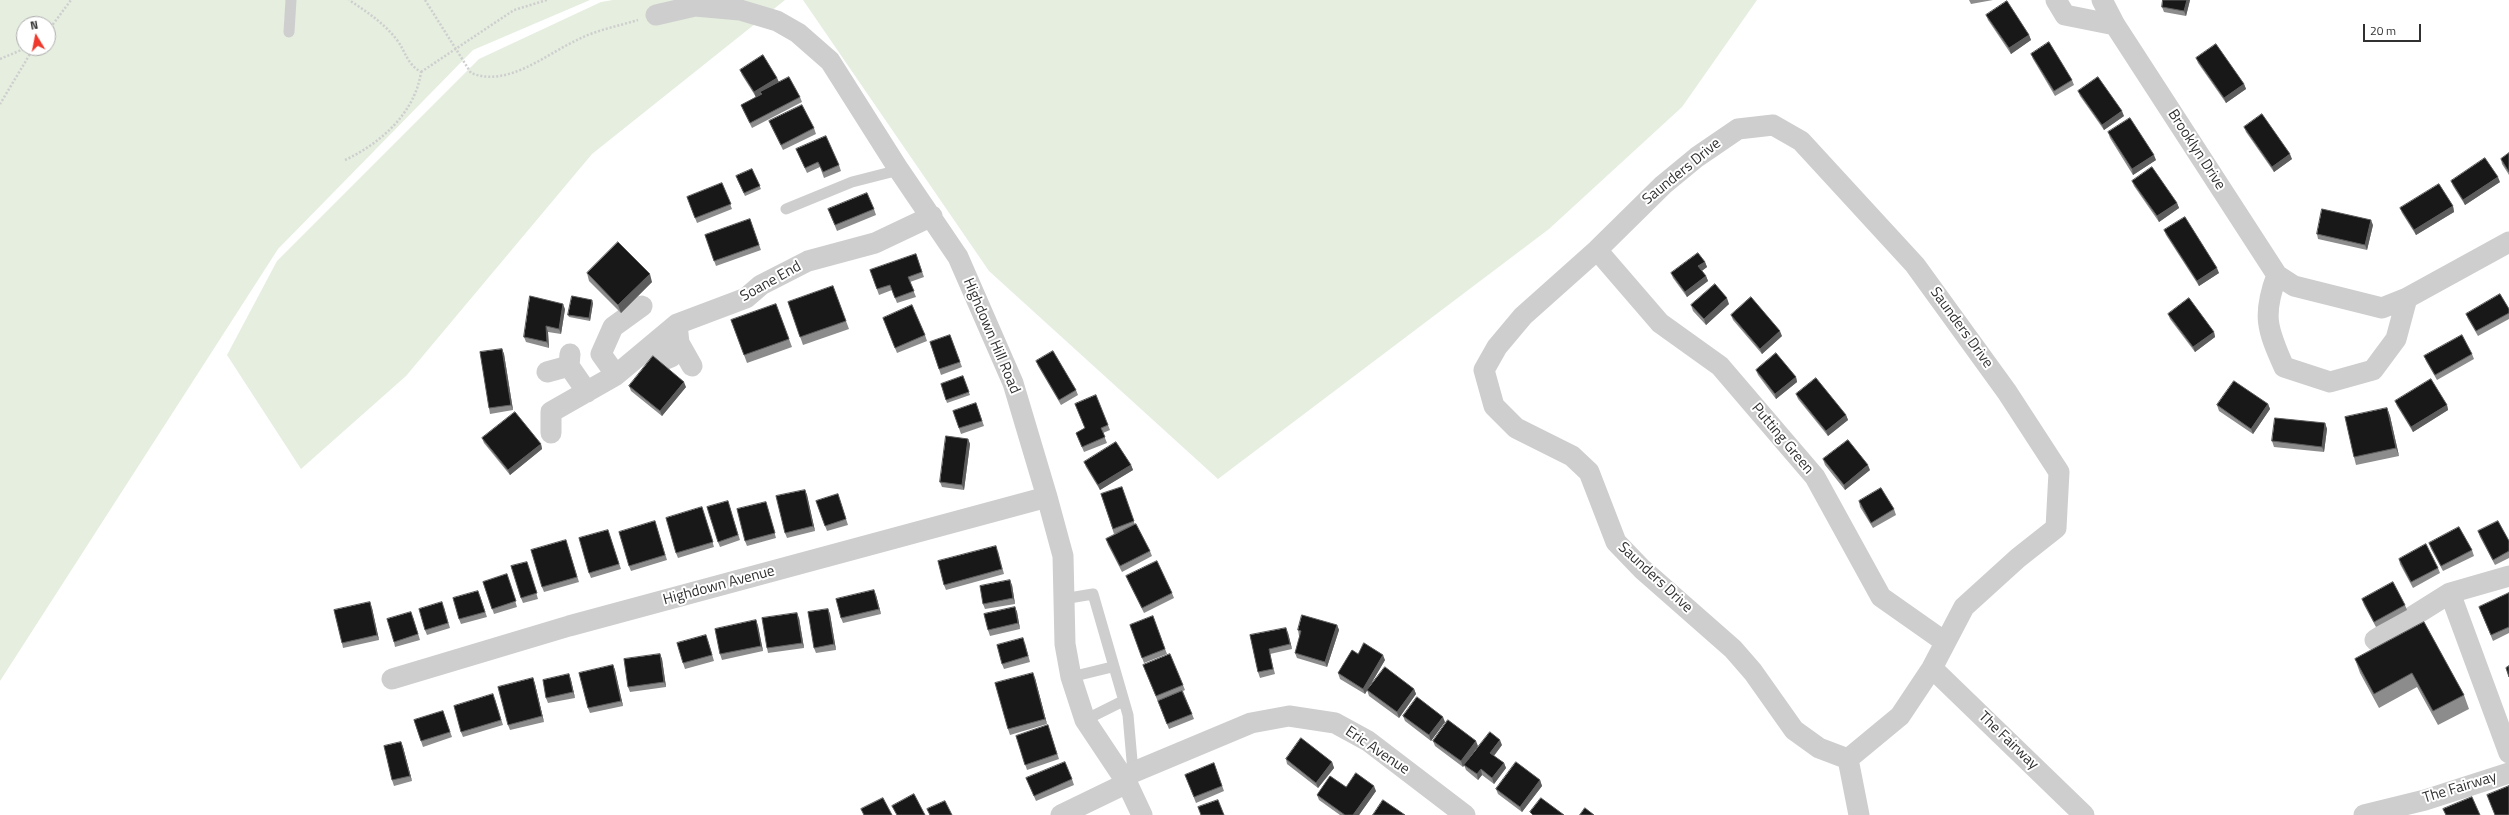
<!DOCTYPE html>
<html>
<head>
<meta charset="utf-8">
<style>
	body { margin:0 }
	#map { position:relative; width:2509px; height:815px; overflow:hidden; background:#fff; font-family:"Titillium Web",sans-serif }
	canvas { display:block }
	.north { position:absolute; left:16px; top:16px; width:40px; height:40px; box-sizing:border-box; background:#fff; border:1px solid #adadad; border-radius:50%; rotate:350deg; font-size:11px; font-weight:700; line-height:16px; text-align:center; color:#313131 }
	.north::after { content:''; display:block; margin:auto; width:14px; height:18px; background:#ef392d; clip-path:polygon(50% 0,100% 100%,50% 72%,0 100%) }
	.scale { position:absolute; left:2363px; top:24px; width:58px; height:18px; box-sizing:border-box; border:2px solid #313131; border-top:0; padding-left:5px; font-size:12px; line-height:14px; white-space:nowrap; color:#313131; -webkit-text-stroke:3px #fff; paint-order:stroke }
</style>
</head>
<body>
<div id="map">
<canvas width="2509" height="815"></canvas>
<div class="north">N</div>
<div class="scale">20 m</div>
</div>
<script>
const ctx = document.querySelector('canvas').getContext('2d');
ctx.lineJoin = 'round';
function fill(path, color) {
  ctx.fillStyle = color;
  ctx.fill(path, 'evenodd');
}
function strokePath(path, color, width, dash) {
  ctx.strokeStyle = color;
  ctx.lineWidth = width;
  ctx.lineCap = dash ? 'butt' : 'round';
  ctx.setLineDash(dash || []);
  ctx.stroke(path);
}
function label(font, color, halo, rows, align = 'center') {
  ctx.font = font + ' "Titillium Web",sans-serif';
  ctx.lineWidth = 4;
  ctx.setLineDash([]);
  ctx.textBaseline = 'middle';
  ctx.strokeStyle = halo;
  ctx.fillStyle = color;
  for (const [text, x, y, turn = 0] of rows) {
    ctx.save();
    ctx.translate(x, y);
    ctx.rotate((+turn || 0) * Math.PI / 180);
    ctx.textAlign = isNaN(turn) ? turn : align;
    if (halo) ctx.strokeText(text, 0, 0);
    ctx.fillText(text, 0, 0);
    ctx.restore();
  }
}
const green = new Path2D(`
	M0,0H590L473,50L278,249L0,681ZM24,24H48V48H24Z
	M613,0H785L592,154L406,376L301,469L227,355L277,261L479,59L601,2Z
	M803,0H1757L1682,107L1549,229L1218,479L989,271Z`);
const path = new Path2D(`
	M425,0L471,73C508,88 546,54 579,39C597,30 618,26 638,20
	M48,31L71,0
	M21,33L24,42
	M28,51L32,48
	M0,59L26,48L30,54L0,104
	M421,72L514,10L547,0
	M345,160C381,143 415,113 421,72C406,63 406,52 397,40C384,23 367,12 349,0`);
const lane = new Path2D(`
	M289,32L291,0
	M786,209L852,182L899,170
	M1063,599L1093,594L1128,715L1133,772
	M1071,677L1112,667
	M1085,720L1123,701`);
const street = new Path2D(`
	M2056,0L2065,15L2115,25
	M2102,0L2115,25L2277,275L2294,286L2382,308L2407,298L2509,242
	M656,15L695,6L740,10L777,21L798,33L830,61L899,170L958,257L1013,383L1047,497L1063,556L1065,644L1071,677L1085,720L1127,783L1142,815
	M1773,125L1801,141L1915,265L2007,392L2059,472L2056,528L2018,558L1964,607L1932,668L1900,716L1848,759L1819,748L1794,730L1753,672L1733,649L1642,569L1616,542L1589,472L1572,456L1516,428L1494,406L1484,370L1497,347L1523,316L1597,250L1663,185L1697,157L1738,129Z
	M1597,250L1660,323L1720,366L1815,477L1881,597L1945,642
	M2277,275C2262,315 2267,329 2284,367L2330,382L2373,370L2396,339L2407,298
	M677,324L679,343L692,366
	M570,354L569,366L587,392
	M661,361L671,357L679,343
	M547,372L569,366
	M616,375L601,354L613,327L642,306
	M551,433V412L616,375L677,324L746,298L761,285L808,261L875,243L932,216
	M2509,576L2450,593L2509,753
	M2375,640L2450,593
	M1932,668L2084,815
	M392,679L569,626L1047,497
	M1848,759L1859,815
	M1122,777L1251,723L1289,716L1335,723L1368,741L1465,815
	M1061,815L1127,783
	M2364,815L2425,800L2509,773`);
const wall = new Path2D(`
	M1969,0H1993L1971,4Z
	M2190,0L2186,16L2164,12L2162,7Z
	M1986,15L2029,35L2031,40L2011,54L1988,20Z
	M2031,54L2072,80L2074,85L2055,96L2033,59Z
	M2196,58L2244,84L2246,89L2226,103L2198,63Z
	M740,70L777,78L779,82L800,97L802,102L752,128L743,110L741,105L756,97L742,75Z
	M2078,91L2124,116L2104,130L2080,96Z
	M769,121L814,128L816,134L783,150L771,126Z
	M2244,127L2292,159L2274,172L2246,132Z
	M2108,132L2156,160L2133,175L2110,138Z
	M796,149L839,165L841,171L824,178L820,167L807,173Z
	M2509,153V175L2502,164L2501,159Z
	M752,169L761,189L745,196L737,179Z
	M2132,181L2177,203L2179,208L2159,222L2134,186Z
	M2451,181L2500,182L2465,205L2453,186Z
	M722,183L732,209L697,223L687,197Z
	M2453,206L2454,212L2416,235L2402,213L2400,208Z
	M874,209L876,215L837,231L830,214Z
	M750,219L761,250L716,266L705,235Z
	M2373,225L2367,250L2318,239L2317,234Z
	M2164,230L2219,273L2199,286L2166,235Z
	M916,254L924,277L910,282L916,297L897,303L892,290L879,295L870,270Z
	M1705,262L1707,267L1702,271L1706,276L1708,281L1687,297L1673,278L1671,273Z
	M587,273L652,282L621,313L589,281Z
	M833,286L849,329L803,345L788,302Z
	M593,303L590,321L569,317L568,315Z
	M776,304L792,347L747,363L731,320Z
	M1729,304L1706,325L1693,311L1691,305Z
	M565,309L561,334L548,332L549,348L526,342L524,337Z
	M2509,309V319L2478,336L2468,319L2466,314Z
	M2168,314L2214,332L2215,337L2195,352L2170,319Z
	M1731,315L1782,336L1762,354L1733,320Z
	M883,318L925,335L927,341L897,353Z
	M950,335L962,367L941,375L930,342Z
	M502,349L504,354L513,410L490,414L489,408Z
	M2472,354L2474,359L2437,380L2426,361L2424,356Z
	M1036,361L1076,390L1078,395L1061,405L1038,366Z
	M1756,370L1796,377L1797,382L1776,399L1758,375Z
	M963,376L970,395L947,403L941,384Z
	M629,386L686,387L662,416L631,391Z
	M1796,394L1846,415L1848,420L1828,436L1798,399Z
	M2395,401L2447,405L2448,410L2413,432L2397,406Z
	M976,403L984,426L961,434L953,411Z
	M1075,404L1108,425L1110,430L1103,433L1107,443L1084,452L1076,433L1085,428Z
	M2268,404L2270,409L2253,434L2219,411L2217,405Z
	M2387,408L2390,416L2399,456L2356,465L2354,457Z
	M2325,423L2327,429L2324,452L2274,447L2272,441Z
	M482,438L541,444L542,449L510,475L484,443Z
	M968,439L970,444L964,490L942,487L940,482Z
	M1823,459L1870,470L1845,490L1825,465Z
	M1084,462L1131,465L1133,470L1100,490L1086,467Z
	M1122,487L1135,525L1150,551L1152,556L1122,572L1108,545L1106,539L1121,532L1114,534L1101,494Z
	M805,490L807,495L815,531L787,538L785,533Z
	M838,494L848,525L827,531L816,501Z
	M728,501L740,540L720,547L718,542Z
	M1859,501L1894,509L1896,515L1873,528L1860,507Z
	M766,502L776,538L747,546L745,541Z
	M704,513L714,547L678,558L676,553Z
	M655,521L667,560L631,571L629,566Z
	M608,530L621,569L591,578L589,573Z
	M2478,531L2509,541V558L2495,565L2480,537Z
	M566,540L579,582L544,592L542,587Z
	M2429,543L2472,550L2474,556L2443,571L2431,549Z
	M998,551L1004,574L946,590L944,585Z
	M2399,559L2438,568L2440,573L2413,588L2400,564Z
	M527,562L538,599L523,603L521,598Z
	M507,574L517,607L494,614L483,582Z
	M1126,576L1172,593L1174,598L1144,613L1128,581Z
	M1012,585L1015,604L985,609L983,604Z
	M2509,593V633L2493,641L2479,607Z
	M876,595L881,614L843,623L841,618Z
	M480,596L487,617L461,624L459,619Z
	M2362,599L2405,605L2407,610L2376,627L2364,605Z
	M444,607L450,628L427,635L425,630Z
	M1015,607L1017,612L1020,629L990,636L988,630Z
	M372,608L379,640L343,648L342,643Z
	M828,609L830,614L836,650L816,653L814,648Z
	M1153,616L1167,654L1144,663L1130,625Z
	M413,617L420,640L395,647L394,642Z
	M799,618L804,648L768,653L767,648Z
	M756,620L758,626L763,651L722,660L720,654Z
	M2424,622L2464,695L2469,709L2438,725L2417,687L2379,708L2360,673L2355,659Z
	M1337,625L1339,630L1327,667L1297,658L1295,653L1300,636H1299L1298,630Z
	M1288,633L1292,649L1270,654L1275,674L1260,678L1258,672L1250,635Z
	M708,640L714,661L685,669L683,663Z
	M1025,643L1030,662L1004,669L1002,664Z
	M660,654L662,659L666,687L630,692L628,687Z
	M1358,654L1385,660L1365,694L1340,679L1338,673Z
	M613,665L615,670L623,706L590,713L588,708Z
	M1143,665L1183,685L1185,690L1183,691L1194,719L1169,729Z
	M569,674L571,680L575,698L548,703L546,698Z
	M533,678L535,684L544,722L510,730L508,725Z
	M1035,678L1047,724L1010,735L1008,729Z
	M1414,689L1416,694L1399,718L1369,696L1367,690Z
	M495,699L503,725L463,737L461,732Z
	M443,711L452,737L423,747L414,720Z
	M1403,716L1445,722L1431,741L1405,721Z
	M1048,725L1059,759L1027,770L1016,736Z
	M1433,741L1478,746L1468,760L1502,745L1494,756L1504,763L1506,768L1494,784L1482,775L1478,780L1466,770L1464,765L1463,767L1435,746Z
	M401,742L403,747L412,781L394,786L392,780Z
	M1286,759L1332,762L1334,768L1318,788L1287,764Z
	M1214,763L1224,791L1196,803L1185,775Z
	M1026,778L1072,779L1074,785L1036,801Z
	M1540,780L1542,786L1522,812L1498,794L1496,789Z
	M1346,787L1376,791L1359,815H1340L1319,800L1317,795Z`);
const shadedWall = new Path2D(`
	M2187,0H2190L2186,16L2184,11Z
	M2029,35L2031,40L2011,54L2009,48Z
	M777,78L779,83L760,92L761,94L756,98L754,92Z
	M2244,84L2246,89L2226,103L2224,98Z
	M2122,111L2124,116L2104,130L2102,125Z
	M2290,154L2292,159L2274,172L2272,167Z
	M2154,155L2156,160L2133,175L2132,169Z
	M2498,177L2500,182L2465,205L2463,200Z
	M2177,203L2179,208L2159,222L2157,216Z
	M2453,206L2454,212L2416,235L2414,230Z
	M2371,220L2373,225L2367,250L2365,245Z
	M1705,262L1707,267L1700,272L1698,266Z
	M2217,268L2219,273L2199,286L2197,281Z
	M650,274L652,282L621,313L618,305Z
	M1706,276L1708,281L1687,297L1685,292Z
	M1727,298L1729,304L1706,325L1704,319Z
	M592,300L593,303L590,321L589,318Z
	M563,304L565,309L561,334L559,329Z
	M546,326L548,332L549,348L547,342Z
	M1780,331L1782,336L1762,354L1760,349Z
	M2214,332L2215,337L2195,352L2193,347Z
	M502,349L504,354L513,410L511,405Z
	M1796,377L1797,382L1776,399L1775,394Z
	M684,382L686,387L662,416L660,411Z
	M2268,404L2270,409L2253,434L2251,429Z
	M2447,405L2448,410L2413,432L2411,427Z
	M2387,408L2390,416L2399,456L2396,448Z
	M1846,415L1848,420L1828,436L1826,431Z
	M2325,423L2327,429L2324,452L2322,447Z
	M968,439L970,444L964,490L962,485Z
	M541,444L542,449L510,475L508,470Z
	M1131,465L1133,470L1100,490L1098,485Z
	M1868,465L1870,470L1845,490L1844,485Z
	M805,490L807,495L815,531L813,526Z
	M1010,580L1012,585L1015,604L1013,598Z
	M874,590L876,595L881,614L879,609Z
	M370,602L372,608L379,640L377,635Z
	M1015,607L1017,612L1020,629L1018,623Z
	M828,609L830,614L836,650L834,644Z
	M797,613L799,618L804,648L802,643Z
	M756,620L758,626L763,651L761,646Z
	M1337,625L1339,630L1327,667L1325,662Z
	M1286,628L1288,633L1292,649L1290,644Z
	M660,654L662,659L666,687L664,682Z
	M1383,655L1385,660L1365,694L1363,689Z
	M613,665L615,670L623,706L621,701Z
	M1033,673L1035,678L1047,724L1045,719Z
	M569,674L571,680L575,698L573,692Z
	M533,678L535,684L544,722L542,716Z
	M1414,689L1416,694L1399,718L1397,712Z
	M1443,717L1445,722L1431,741L1429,735Z
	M1500,740L1502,745L1492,758L1490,753Z
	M1476,741L1478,746L1463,767L1461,761Z
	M401,742L403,747L412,781L410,776Z
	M1332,762L1334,768L1318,788L1316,783Z
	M1504,763L1506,768L1494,784L1492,778Z
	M1481,769L1482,775L1478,780L1477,774Z
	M1540,780L1542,786L1522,812L1520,807Z
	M1374,786L1376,791L1359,815H1353Z`);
const building = new Path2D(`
	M2163,0H2187L2184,11L2162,7Z
	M2007,1L2029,35L2009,48L1986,15Z
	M2049,42L2072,80L2054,91L2031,54Z
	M2216,44L2244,84L2224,98L2196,58Z
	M763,55L777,78L754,92L740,70Z
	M789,77L800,97L750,123L741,105L762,94L760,92Z
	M2098,77L2122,111L2102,125L2078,91Z
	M802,105L814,128L781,145L769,121Z
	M2262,114L2290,154L2272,167L2244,127Z
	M2130,118L2154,155L2132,169L2108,132Z
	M826,136L839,165L823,172L818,162L805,168L796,149Z
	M2509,153V172L2501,159Z
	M2485,158L2498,177L2463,200L2451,181Z
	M2152,167L2177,203L2157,216L2132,181Z
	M752,169L760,186L744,193L736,176Z
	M722,183L731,204L695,218L687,197Z
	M2439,184L2453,206L2414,230L2400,208Z
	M867,193L874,209L835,225L828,209Z
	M2322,209L2371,220L2365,245L2317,234Z
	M2185,217L2217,268L2197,281L2164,230Z
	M750,219L759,245L714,261L705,235Z
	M618,242L650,274L618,305L587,273Z
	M1698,253L1705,262L1698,266L1706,276L1685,292L1671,273Z
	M916,254L922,272L908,277L914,291L895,298L890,285L877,289L870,270Z
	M1715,284L1727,298L1704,319L1691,305Z
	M833,286L846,321L800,337L788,302Z
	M2500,294L2509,309V313L2476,331L2466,314Z
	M530,296L563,304L559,329L546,326L547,342L524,337Z
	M572,296L592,300L589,318L568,315Z
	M1751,297L1780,331L1760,349L1731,315Z
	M2189,298L2214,332L2193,347L2168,314Z
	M776,304L789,339L744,355L731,320Z
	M912,305L925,335L895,348L883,318Z
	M950,335L960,362L939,369L930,342Z
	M2462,335L2472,354L2435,375L2424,356Z
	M502,349L511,405L489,408L480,352Z
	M1053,351L1076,390L1059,400L1036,361Z
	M1776,353L1796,377L1775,394L1756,370Z
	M653,356L684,382L660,411L629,386Z
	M963,376L969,392L946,400L941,384Z
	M1816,378L1846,415L1826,431L1796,394Z
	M2431,379L2447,405L2411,427L2395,401Z
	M2234,381L2268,404L2251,429L2217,405Z
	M1096,395L1108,425L1101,428L1105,437L1082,447L1076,433L1085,428L1075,404Z
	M976,403L982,421L959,428L953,411Z
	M2387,408L2396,448L2354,457L2345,417Z
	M515,412L541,444L508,470L482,438Z
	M2275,418L2325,423L2322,447L2272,441Z
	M946,436L968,439L962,485L940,482Z
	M1848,440L1868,465L1844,485L1823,459Z
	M1116,442L1131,465L1098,485L1084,462Z
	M1122,487L1134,521L1113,529L1101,494Z
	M1881,488L1894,509L1871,523L1859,501Z
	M805,490L813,526L785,533L776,496Z
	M838,494L846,519L825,526L816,501Z
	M728,501L738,535L718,542L707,507Z
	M766,502L775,533L745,541L737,509Z
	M702,507L713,542L676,553L666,518Z
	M655,521L665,555L629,566L619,532Z
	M2498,521L2509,541V551L2493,560L2478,531Z
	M1136,524L1150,551L1120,566L1106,539Z
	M2459,527L2472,550L2441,566L2429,543Z
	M608,530L619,564L589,573L579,538Z
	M566,540L577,577L542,587L531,550Z
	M2426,544L2438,568L2411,582L2399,559Z
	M996,546L1002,569L944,585L938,561Z
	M1157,561L1172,593L1142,608L1126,576Z
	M527,562L537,593L521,598L511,566Z
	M507,574L516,601L492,609L483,582Z
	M1010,580L1013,598L983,604L980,586Z
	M2393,582L2405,605L2374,622L2362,599Z
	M874,590L879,609L841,618L836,599Z
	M478,591L485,612L459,619L453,598Z
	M2509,593V627L2491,635L2479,607Z
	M370,602L377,635L342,643L334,610Z
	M442,602L448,623L425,630L419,609Z
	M1015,607L1018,623L988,630L984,614Z
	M828,609L834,644L814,648L808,612Z
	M411,612L418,634L394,642L387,619Z
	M797,613L802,643L767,648L762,618Z
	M1302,615L1337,625L1325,662L1295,653L1301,631L1298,630Z
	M1153,616L1165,649L1142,658L1130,625Z
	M756,620L761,646L720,654L715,629Z
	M2424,622L2464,695L2433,711L2412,673L2374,694L2355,659Z
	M1286,628L1290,644L1269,649L1273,669L1258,672L1250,635Z
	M706,635L712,655L683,663L677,643Z
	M1023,638L1028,656L1002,664L997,645Z
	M1364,643L1383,655L1363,689L1338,673L1352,650L1358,654Z
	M660,654L664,682L628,687L624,659Z
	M1170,654L1183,685L1156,696L1143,665Z
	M613,665L621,701L588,708L579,673Z
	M2509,666V677L2506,668Z
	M1385,667L1414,689L1397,712L1367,690Z
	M1033,673L1045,719L1008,729L995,683Z
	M569,674L573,692L546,698L543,680Z
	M533,678L542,716L508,725L498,687Z
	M1182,691L1192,714L1167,724L1158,701Z
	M493,694L501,720L461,732L454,706Z
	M1417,697L1443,717L1429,735L1403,716Z
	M443,711L450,732L421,741L414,720Z
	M1448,720L1476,741L1461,761L1433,741Z
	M1048,725L1057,754L1025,765L1016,736Z
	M1490,732L1500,740L1490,753L1504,763L1492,778L1481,769L1477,774L1464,765Z
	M1301,738L1332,762L1316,783L1286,759Z
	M401,742L410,776L392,780L384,746Z
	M1065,762L1072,779L1034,796L1026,778Z
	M1516,762L1540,780L1520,807L1496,789Z
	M1214,763L1222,786L1194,797L1185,775Z
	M1356,773L1374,786L1353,815H1345L1317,795L1330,776L1346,787Z
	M2509,786V815H2495L2487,795Z
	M914,794L925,815H897L892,806Z
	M2472,797L2480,815H2446L2443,809Z
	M883,798L892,815H864L861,809Z
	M1541,798L1564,815H1533L1530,812Z
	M1218,800L1224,815H1201L1198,807Z
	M1383,800L1405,815H1373Z
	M945,801L952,815H930L927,809Z
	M1585,808L1594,815H1580Z`);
const streetNames = [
	["Brooklyn Drive",2196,150,57],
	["Saunders Drive",1682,172,-39],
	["Soane End",771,282,-29],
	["Saunders Drive",1961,328,54],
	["Highdown Hill Road",991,336,67],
	["Putting Green",1782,439,50],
	["Saunders Drive",1655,578,43],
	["Highdown Avenue",719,586,-15],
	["The Fairway",2008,741,44],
	["Eric Avenue",1377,751,34],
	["The Fairway",2460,788,-17]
];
fill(green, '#e5eedf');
strokePath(path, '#cecece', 2.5, [2, 2]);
strokePath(lane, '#cecece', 11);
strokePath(street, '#cecece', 21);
fill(wall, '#8c8c8c');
fill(shadedWall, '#5d5d5d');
fill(building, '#181818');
strokePath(building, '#5d5d5d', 1);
label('15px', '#313131', '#fff', streetNames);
</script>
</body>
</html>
